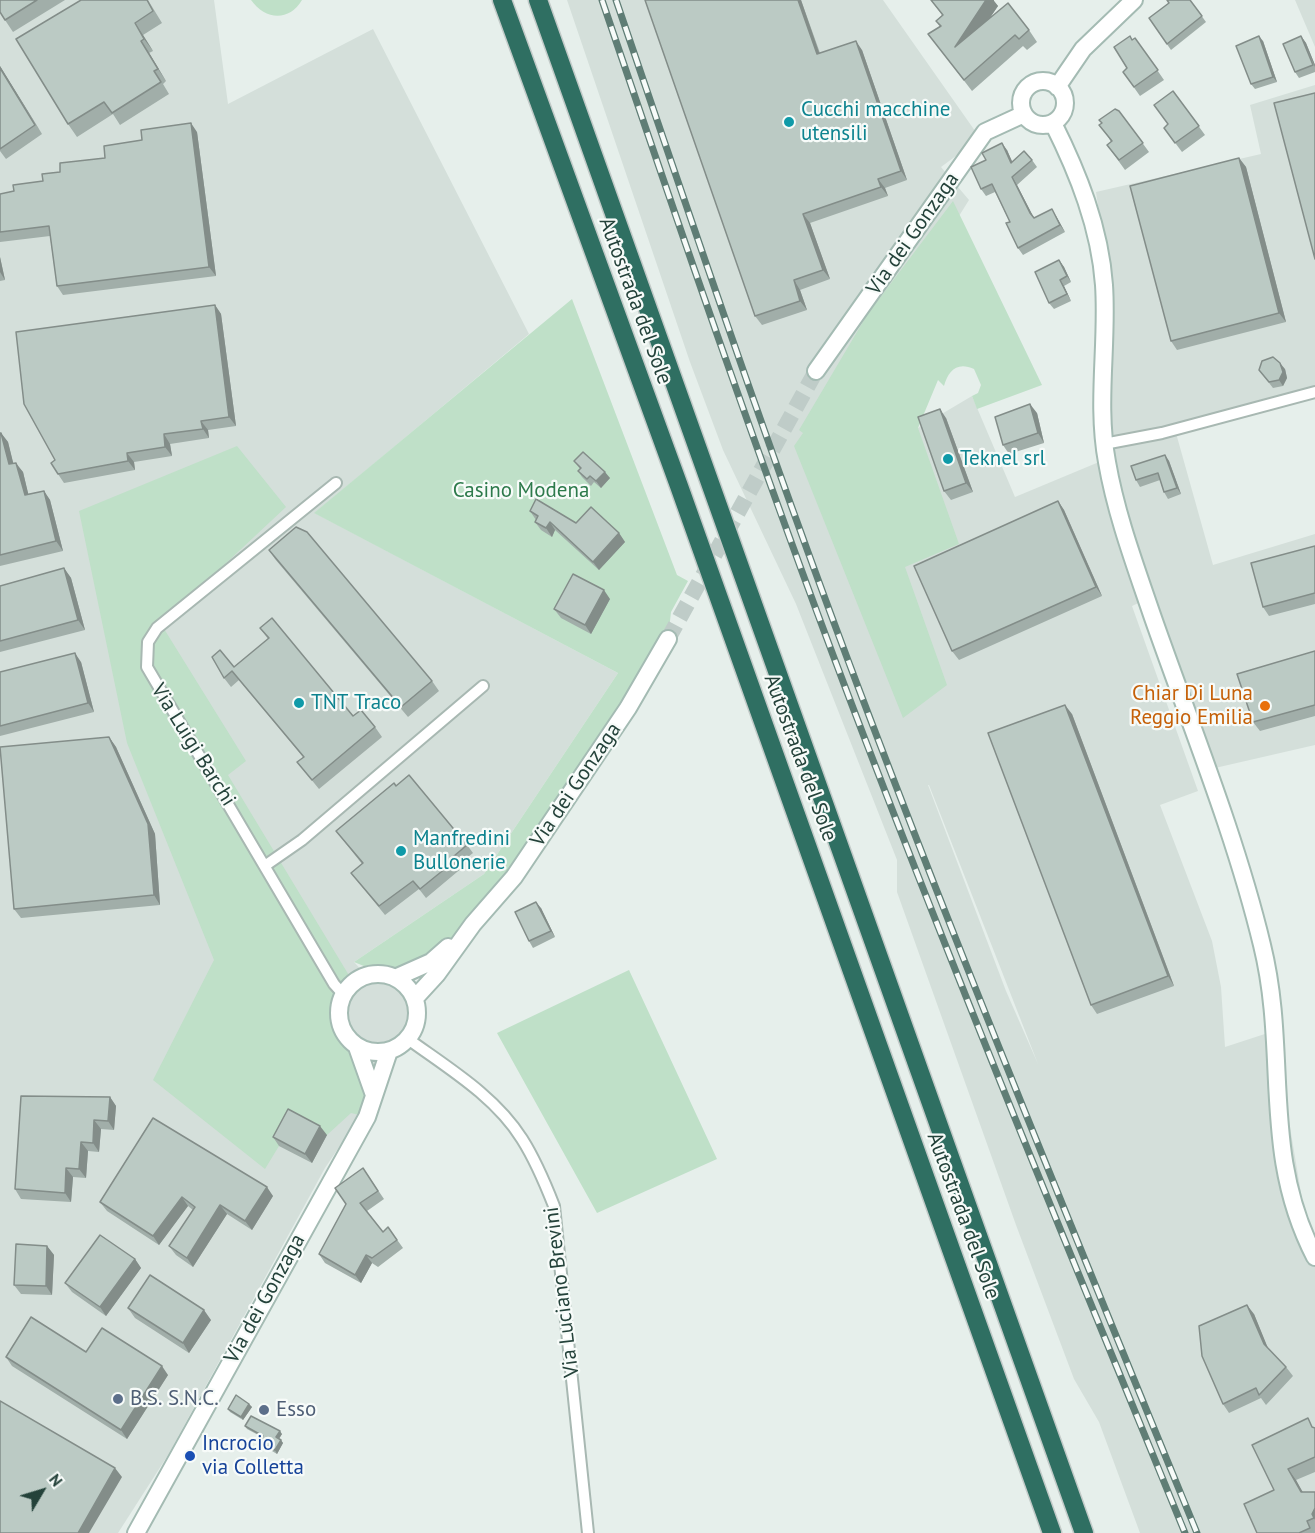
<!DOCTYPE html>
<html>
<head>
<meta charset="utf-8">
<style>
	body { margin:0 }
	#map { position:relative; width:1315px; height:1533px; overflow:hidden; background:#e6efeb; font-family:"PT Sans",sans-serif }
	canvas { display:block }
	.north { position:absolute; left:12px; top:1461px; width:60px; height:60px; -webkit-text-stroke:4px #f7fbf9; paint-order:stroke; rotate:52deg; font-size:16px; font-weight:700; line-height:24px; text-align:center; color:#24423a }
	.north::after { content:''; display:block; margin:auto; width:21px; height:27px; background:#24423a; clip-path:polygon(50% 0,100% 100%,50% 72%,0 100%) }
</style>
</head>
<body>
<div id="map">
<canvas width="1315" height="1533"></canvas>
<div class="north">N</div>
</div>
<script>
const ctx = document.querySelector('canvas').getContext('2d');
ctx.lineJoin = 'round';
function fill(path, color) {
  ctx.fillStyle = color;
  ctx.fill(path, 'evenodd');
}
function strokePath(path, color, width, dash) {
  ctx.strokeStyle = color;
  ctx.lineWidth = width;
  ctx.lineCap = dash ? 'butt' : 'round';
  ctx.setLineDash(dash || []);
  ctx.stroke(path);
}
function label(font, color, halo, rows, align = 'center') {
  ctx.font = font + ' "PT Sans",sans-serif';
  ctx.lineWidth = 4.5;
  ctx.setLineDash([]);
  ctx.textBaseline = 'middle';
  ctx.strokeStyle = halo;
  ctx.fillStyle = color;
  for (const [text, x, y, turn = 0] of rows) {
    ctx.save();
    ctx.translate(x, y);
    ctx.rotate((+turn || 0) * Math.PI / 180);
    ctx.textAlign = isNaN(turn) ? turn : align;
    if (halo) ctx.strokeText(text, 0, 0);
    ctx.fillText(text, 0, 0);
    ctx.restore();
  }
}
const built = new Path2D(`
	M0,0H214L228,104L373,29L529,334L315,513L618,673L484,874L354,962L366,975L381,973L395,978L415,998L417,1011L415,1022L408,1039L389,1051L374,1095L325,1168L168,1455L118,1533H0Z
	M567,0H883L980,138L941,167L969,200L939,248L918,428L972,396L1015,497L1099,462L1095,435L1097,352L1108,276L1096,192L1261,154L1250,105L1315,85V388L1174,426L1213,565L1315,534V745L1215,768L1151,597L1132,606L1198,791L1160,805L1212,941L1221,987L1225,1047L1274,1031L1310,1247L1315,1257V1533H1140L1099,1422L1074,1379L1016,1225L897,892V860L796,604L723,450L690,362ZM928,785H929L1038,1064L1006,991Z
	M1295,0H1315V47Z`);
const green = new Path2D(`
	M251,0H302C289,22 265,20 251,0Z
	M953,201L1042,385L977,409L972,396L978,393L981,385L974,369C957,361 948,371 944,386L938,380L918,428L959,544L905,567L947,685L903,718L794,446L803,433L799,430L867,315Z
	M572,299L677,575L688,581L671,612L668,639L514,877L431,962L381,973L354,962L484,874L618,673L314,513Z
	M237,446L286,507L161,624L246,761L228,775L353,982L343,994L338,1013L343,1032L357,1047L374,1095L367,1117L351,1113L327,1135L279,1146L265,1169L153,1080L214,960L127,743L79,511Z
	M629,970L717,1159L597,1213L497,1033Z`);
const secondaryTunnel = new Path2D(`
	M668,639L816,371`);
const street = new Path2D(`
	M1104,444L1162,433L1315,392
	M336,483L157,628L148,642L147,667L334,984L343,994
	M266,865L302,840L483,686
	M408,1039C448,1068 495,1096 522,1139C536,1161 545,1183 554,1206L588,1533`);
const secondary = new Path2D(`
	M1021 103a22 22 0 1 1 44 0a22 22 0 1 1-44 0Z
	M1057,87L1083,49L1134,0
	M1053,123C1078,173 1100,228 1104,285C1108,344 1096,403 1107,462C1116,514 1135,565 1152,615C1190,724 1235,833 1262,945C1289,1054 1260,1151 1315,1257
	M816,371L985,132L1024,114
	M339 1013a39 39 0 1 1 78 0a39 39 0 1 1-78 0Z
	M395,978L431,962L448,947
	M415,998L437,974L473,924L514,877L628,708L668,639
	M357,1047L374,1095
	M136,1533L367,1117L389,1051`);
const highway = new Path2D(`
	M502,0L679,486L1052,1533
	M538,0L1084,1533`);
const rail = new Path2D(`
	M602,0C681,232 760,463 847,692C954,974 1070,1253 1185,1533
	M616,0C695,231 773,463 860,692C967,974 1082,1253 1197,1533`);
const wall = new Path2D(`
	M0,0H65L13,32L5,20Z
	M148,0L162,23L143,35L153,51L149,53L166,81L163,84L169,94L120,125L113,114L77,137L68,124Z
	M645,0H801L820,53L862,50L907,180L885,188L888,196L810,223L830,279L800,290L807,310L762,325L755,316Z
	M931,0L994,1L998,6L989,19L1029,30L1037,42L1027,50L1023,46L972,91L928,34L940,27L936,21L942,15Z
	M1190,0L1206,22L1171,50L1149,18L1169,3Z
	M1301,36L1306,43L1315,65V72L1299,78L1295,72Z
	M1135,38L1164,80L1140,96L1123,72L1127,68L1132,40Z
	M1263,41L1277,82L1255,89L1251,84Z
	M0,66L42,134L6,159L0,151Z
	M1173,91L1205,135L1182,152L1164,128L1168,125Z
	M1119,111L1149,152L1125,170L1107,145L1111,142L1101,124Z
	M197,132L216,276L63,295L57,286L50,236L0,242V194L14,191L43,181L60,172L105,158Z
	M1007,150L1012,162L1032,160L1037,167L1017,185L1034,218L1056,216L1065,232L1023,255L1018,248L1010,222L995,192L986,196L981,189Z
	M1239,158L1246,167L1286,322L1177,350L1171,341Z
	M0,257L5,280L0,281Z
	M1059,260L1064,267L1071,282L1064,286L1071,301L1054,309L1049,303Z
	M215,305L221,314L236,426L208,430L209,438L170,444L172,456L134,462L135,470L64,483L58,474L55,460Z
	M1285,369L1287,378L1283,386L1273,388L1259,370Z
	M1037,413L1044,443L1009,454L1003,445Z
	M946,418L973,492L951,500L944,491Z
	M0,433H1L8,442L13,463L23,472L28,494L44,491L50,500L63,551L0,566Z
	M1165,455L1169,461L1181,494L1168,499L1164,492L1160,480L1140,487L1136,480Z
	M574,461L610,478L601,488L594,482L591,486L582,477L578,471L580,469Z
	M1058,501L1064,510L1102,596L959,660L952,651Z
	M530,511L576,523L619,533L625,542L599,570L555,530L552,537L541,530L535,522L536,520Z
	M1315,546V604L1269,616L1263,607Z
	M269,550L432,681L439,691L408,717L275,559Z
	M64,568L71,578L85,630L0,652V586Z
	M610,599L591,634L561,618L554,609Z
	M260,628L353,716L375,727L382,737L319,789L297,762L303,757L239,680L231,687L224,678L234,667L268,639Z
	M1315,651V716L1260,731L1253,722Z
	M81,662L94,712L0,736V672Z
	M1072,714L1174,986L1097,1014L1091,1005Z
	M109,737L116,747L155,834L160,905L21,918L14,909Z
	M396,786L467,845L473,853L460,863L463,867L426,898L419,889L385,915L351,873L362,864L336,831Z
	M541,908L555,937L533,948L529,941Z
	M110,1097L116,1106L114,1130L101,1129L99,1152L88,1151L86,1178L73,1177L71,1202L21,1199L15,1189Z
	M153,1118L273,1196L252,1230L227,1214L193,1267L176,1255L169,1246L193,1210L188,1206L159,1245L107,1211L100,1202Z
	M327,1135L312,1163L279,1146L273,1137Z
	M363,1168L384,1199L367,1211L383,1232L388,1227L403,1248L378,1267L372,1263L361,1283L325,1263L319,1254L346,1204Z
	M47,1246L54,1255L52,1295L21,1294L14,1285Z
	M135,1259L141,1268L106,1316L72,1292L65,1283Z
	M128,1308L211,1320L189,1353L135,1318Z
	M1254,1314L1268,1349L1286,1367L1293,1376L1266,1405L1261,1398L1229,1413L1223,1404Z
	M86,1352L168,1375L127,1439L12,1366L6,1357Z
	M249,1404L252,1407L243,1420L230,1412L228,1409Z
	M245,1426L282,1434L279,1439L283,1443L277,1454L262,1445L260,1442L262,1437L247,1429Z
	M1314,1428H1315V1472L1296,1480L1302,1492L1315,1493V1533H1257L1274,1490Z`);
const shadedWall = new Path2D(`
	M798,0H801L823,64L817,54Z
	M986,0H994V1L998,6L963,58L955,47Z
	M135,23L143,35L153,51L144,39Z
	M1259,36L1263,41L1277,82L1273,77Z
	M1301,36L1306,43L1315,65V67Z
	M141,41L149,53L166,81L158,69Z
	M856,41L862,50L907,180L901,171Z
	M0,66L42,134L0,68Z
	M191,123L197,132L216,276L209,267Z
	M1002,143L1007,150L1016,170L1011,163Z
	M1239,158L1246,167L1286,322L1279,313Z
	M1012,177L1017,185L1035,220L1030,213Z
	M878,179L885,188L888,196L881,187Z
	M1052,209L1056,216L1065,232L1060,225Z
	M803,214L810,223L830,279L823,270Z
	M0,257L5,280L0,272Z
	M1059,260L1064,267L1071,282L1067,276Z
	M794,280L800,290L807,310L800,301Z
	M1060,280L1064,286L1071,301L1067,294Z
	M215,305L221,314L236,426L229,417Z
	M1280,363L1285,369L1287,378L1283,386L1279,380Z
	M1030,404L1037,413L1044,443L1038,433Z
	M940,409L946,418L973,492L966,483Z
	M201,421L208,430L209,438L203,429Z
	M1,433L8,442L16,474L9,464Z
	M164,434L170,444L172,456L165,447Z
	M127,453L134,462L135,470L128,461Z
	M1165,455L1169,461L1181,494L1177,488Z
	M16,463L23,472L31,505L25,495Z
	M605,472L610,478L601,488L596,481Z
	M44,491L50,500L63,551L56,541Z
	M1058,501L1064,510L1102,596L1096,587Z
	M550,522L555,530L552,537L546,528Z
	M619,533L625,542L599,570L593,562Z
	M64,568L71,578L85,630L78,620Z
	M604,590L610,599L591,634L585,625Z
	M75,653L81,662L94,712L88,703Z
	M1065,705L1072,714L1174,986L1168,976Z
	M109,737L116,747L155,834L160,905L154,895Z
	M536,902L541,908L555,937L551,931Z
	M110,1097L116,1106L114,1130L108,1121Z
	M94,1120L101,1129L99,1152L93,1143Z
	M320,1126L327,1135L312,1163L305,1154Z
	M81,1142L88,1151L86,1178L79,1169Z
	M66,1168L73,1177L71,1202L65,1193Z
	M267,1187L273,1196L252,1230L245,1221Z
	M182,1197L188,1206L159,1245L153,1236Z
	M220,1205L227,1214L193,1267L187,1258Z
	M47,1246L54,1255L52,1295L46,1286Z
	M366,1255L372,1263L361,1283L355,1275Z
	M135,1259L141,1268L106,1316L100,1307Z
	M1247,1305L1254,1314L1270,1353L1264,1344Z
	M204,1310L211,1320L189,1353L183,1343Z
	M162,1366L168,1375L127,1439L121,1430Z
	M249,1404L252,1407L243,1420L241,1417Z
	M280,1431L282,1434L278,1440L276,1437Z
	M281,1440L283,1443L277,1454L275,1450Z
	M115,1468L122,1477L89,1533H78Z
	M1288,1469L1296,1480L1309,1503L1301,1492Z
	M1315,1508V1520L1312,1514Z`);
const building = new Path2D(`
	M0,0H37L5,20L0,12Z
	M81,0H147L153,11L135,23L144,39L141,41L158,69L154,71L161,82L112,113L104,102L68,124L16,39Z
	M645,0H798L817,54L856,41L901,171L878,179L881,187L803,214L823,270L794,280L800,301L755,316Z
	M931,0H986L955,47L1008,3L1029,30L1019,39L1015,35L964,80L928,34L941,26L936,21L943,15Z
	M1167,0H1190L1202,16L1167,44L1149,18L1169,3Z
	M1130,36L1132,40L1135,38L1158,70L1134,87L1123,72L1127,68L1114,47Z
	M1259,36L1273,77L1251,84L1236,46Z
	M1301,36L1313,65L1295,72L1283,44Z
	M0,68L35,125L0,149Z
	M1173,91L1199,126L1175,143L1164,128L1168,124L1154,105Z
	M1315,93V259L1274,103Z
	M1115,109L1119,111L1143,143L1119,160L1107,145L1112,141L1099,125L1102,123L1099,120Z
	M191,123L209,267L57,286L49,226L0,232V194L14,191L13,185L43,181L42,174L60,172V163L105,158L104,146L142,140L141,130Z
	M1002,143L1011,163L1024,151L1032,160L1012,177L1030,213L1034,218L1052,209L1060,225L1018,248L1006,223L1010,222L992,184L981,189L971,167L986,160L982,153Z
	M1239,158L1279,313L1171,341L1130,186Z
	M1059,260L1067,276L1060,280L1067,294L1049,303L1035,272Z
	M215,305L229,417L201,421L203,429L164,434L165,447L127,453L128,461L58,474L51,463L55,460L24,404L16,332Z
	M1273,357L1280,363L1283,372L1279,380L1269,382L1259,370L1262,361Z
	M1030,404L1038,433L1003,445L995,417Z
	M940,409L966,483L944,491L918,417Z
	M0,433H1L9,464L16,463L25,495L44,491L56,541L0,555Z
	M583,452L605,472L596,481L590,476L587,479L578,471L581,468L574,461Z
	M1165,455L1177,488L1164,492L1158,473L1136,480L1131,466Z
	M536,499L576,523L591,507L619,533L593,562L550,522L546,528L535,522L538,516L530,511Z
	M1058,501L1096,587L952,651L914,566Z
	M296,527L307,532L432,681L401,707L269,550Z
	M1315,546V593L1263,607L1251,563Z
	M64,568L78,620L0,641V586Z
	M573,574L604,590L585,625L554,609Z
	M272,618L353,716L361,710L375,727L312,780L297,762L304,757L232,671L224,678L212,657L220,650L234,667L269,638L260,628Z
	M1315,651V705L1253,722L1237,674Z
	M75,653L88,703L0,726V672Z
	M1065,705L1168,976L1091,1005L988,733Z
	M109,737L148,824L154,895L14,909L0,747Z
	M409,775L467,845L454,856L457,859L420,889L413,881L379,906L351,873L363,863L336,831L394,783L396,786Z
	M536,902L551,931L529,941L515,912Z
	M21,1096L110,1097L108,1121L94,1120L93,1143L81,1142L79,1169L66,1168L65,1193L15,1189Z
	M288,1109L320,1126L305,1154L273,1137Z
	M153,1118L267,1187L245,1221L220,1205L187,1258L169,1246L195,1207L182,1197L153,1236L100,1202Z
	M363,1168L378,1191L360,1203L383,1232L388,1227L397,1240L372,1258L366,1255L355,1275L319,1254L346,1204L335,1188Z
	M100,1235L135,1259L100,1307L65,1283Z
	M16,1244L47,1246L46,1286L14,1285Z
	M150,1275L204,1310L183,1343L128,1308Z
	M1247,1305L1264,1344L1286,1367L1259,1395L1256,1388L1223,1404L1202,1356L1199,1326Z
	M31,1317L86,1352L102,1328L162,1366L121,1430L6,1357Z
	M236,1395L249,1404L241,1417L228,1409Z
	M0,1401L115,1468L78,1533H0Z
	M251,1416L280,1431L276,1437L281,1440L275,1450L260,1442L263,1436L245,1426Z
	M1308,1418L1312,1427L1315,1428V1457L1288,1469L1301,1492H1315V1508L1312,1514L1314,1518L1307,1521L1310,1528L1299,1533H1257L1244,1504L1274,1490L1252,1445Z`);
const markers = [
	[789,122,6,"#0f9aa8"],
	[948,459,6,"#0f9aa8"],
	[299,703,6,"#0f9aa8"],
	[1265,706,6,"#e8710a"],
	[401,851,6,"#0f9aa8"],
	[118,1399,6,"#5c6f8a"],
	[264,1410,6,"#5c6f8a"],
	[190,1456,6,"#1a4fb4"]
];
const cultureNames = [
	["Cucchi macchine",801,110],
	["utensili",801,134],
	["Teknel srl",960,459],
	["TNT Traco",311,703],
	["Manfredini",413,839],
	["Bullonerie",413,863]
];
const streetNames = [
	["Via dei Gonzaga",913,234,-55],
	["Autostrada del Sole",635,301,70],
	["Via Luigi Barchi",193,745,58],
	["Autostrada del Sole",800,758,70],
	["Via dei Gonzaga",576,785,-56],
	["Autostrada del Sole",963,1216,70],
	["Via Luciano Brevini",562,1292,-97],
	["Via dei Gonzaga",265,1299,-61]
];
const parkNames = [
	["Casino Modena",521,491]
];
const foodNames = [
	["Chiar Di Luna",1253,694],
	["Reggio Emilia",1253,718]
];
const serviceNames = [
	["B.S. S.N.C.",130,1399],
	["Esso",276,1410]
];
const transitNames = [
	["Incrocio",202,1444],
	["via Colletta",202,1468]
];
fill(built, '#d4dfda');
fill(green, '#bfe0c8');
strokePath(secondaryTunnel, '#bfccc8', 16, [16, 8]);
strokePath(street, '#a8b8b2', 14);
strokePath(secondary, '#a4bbb3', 20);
strokePath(highway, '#c2cac8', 21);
strokePath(street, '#fff', 10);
strokePath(secondary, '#fff', 16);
strokePath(highway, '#2f6f62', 18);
strokePath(rail, '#5f7d75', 7);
strokePath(rail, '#f7fbf9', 4.5, [14]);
fill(wall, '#a1aea9');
fill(shadedWall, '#838d89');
fill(building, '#bbcac4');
strokePath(building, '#838d89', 1.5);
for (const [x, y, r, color] of markers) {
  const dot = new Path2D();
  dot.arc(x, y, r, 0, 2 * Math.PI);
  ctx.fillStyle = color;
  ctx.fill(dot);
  strokePath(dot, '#f7fbf9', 2);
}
label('21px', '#0d838f', '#f7fbf9', cultureNames, 'left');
label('21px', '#24423a', '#f7fbf9', streetNames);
label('21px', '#2d7a4b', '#f7fbf9', parkNames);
label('21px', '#c56008', '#f7fbf9', foodNames, 'right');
label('21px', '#4e5e75', '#f7fbf9', serviceNames, 'left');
label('21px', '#164399', '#f7fbf9', transitNames, 'left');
</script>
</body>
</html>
